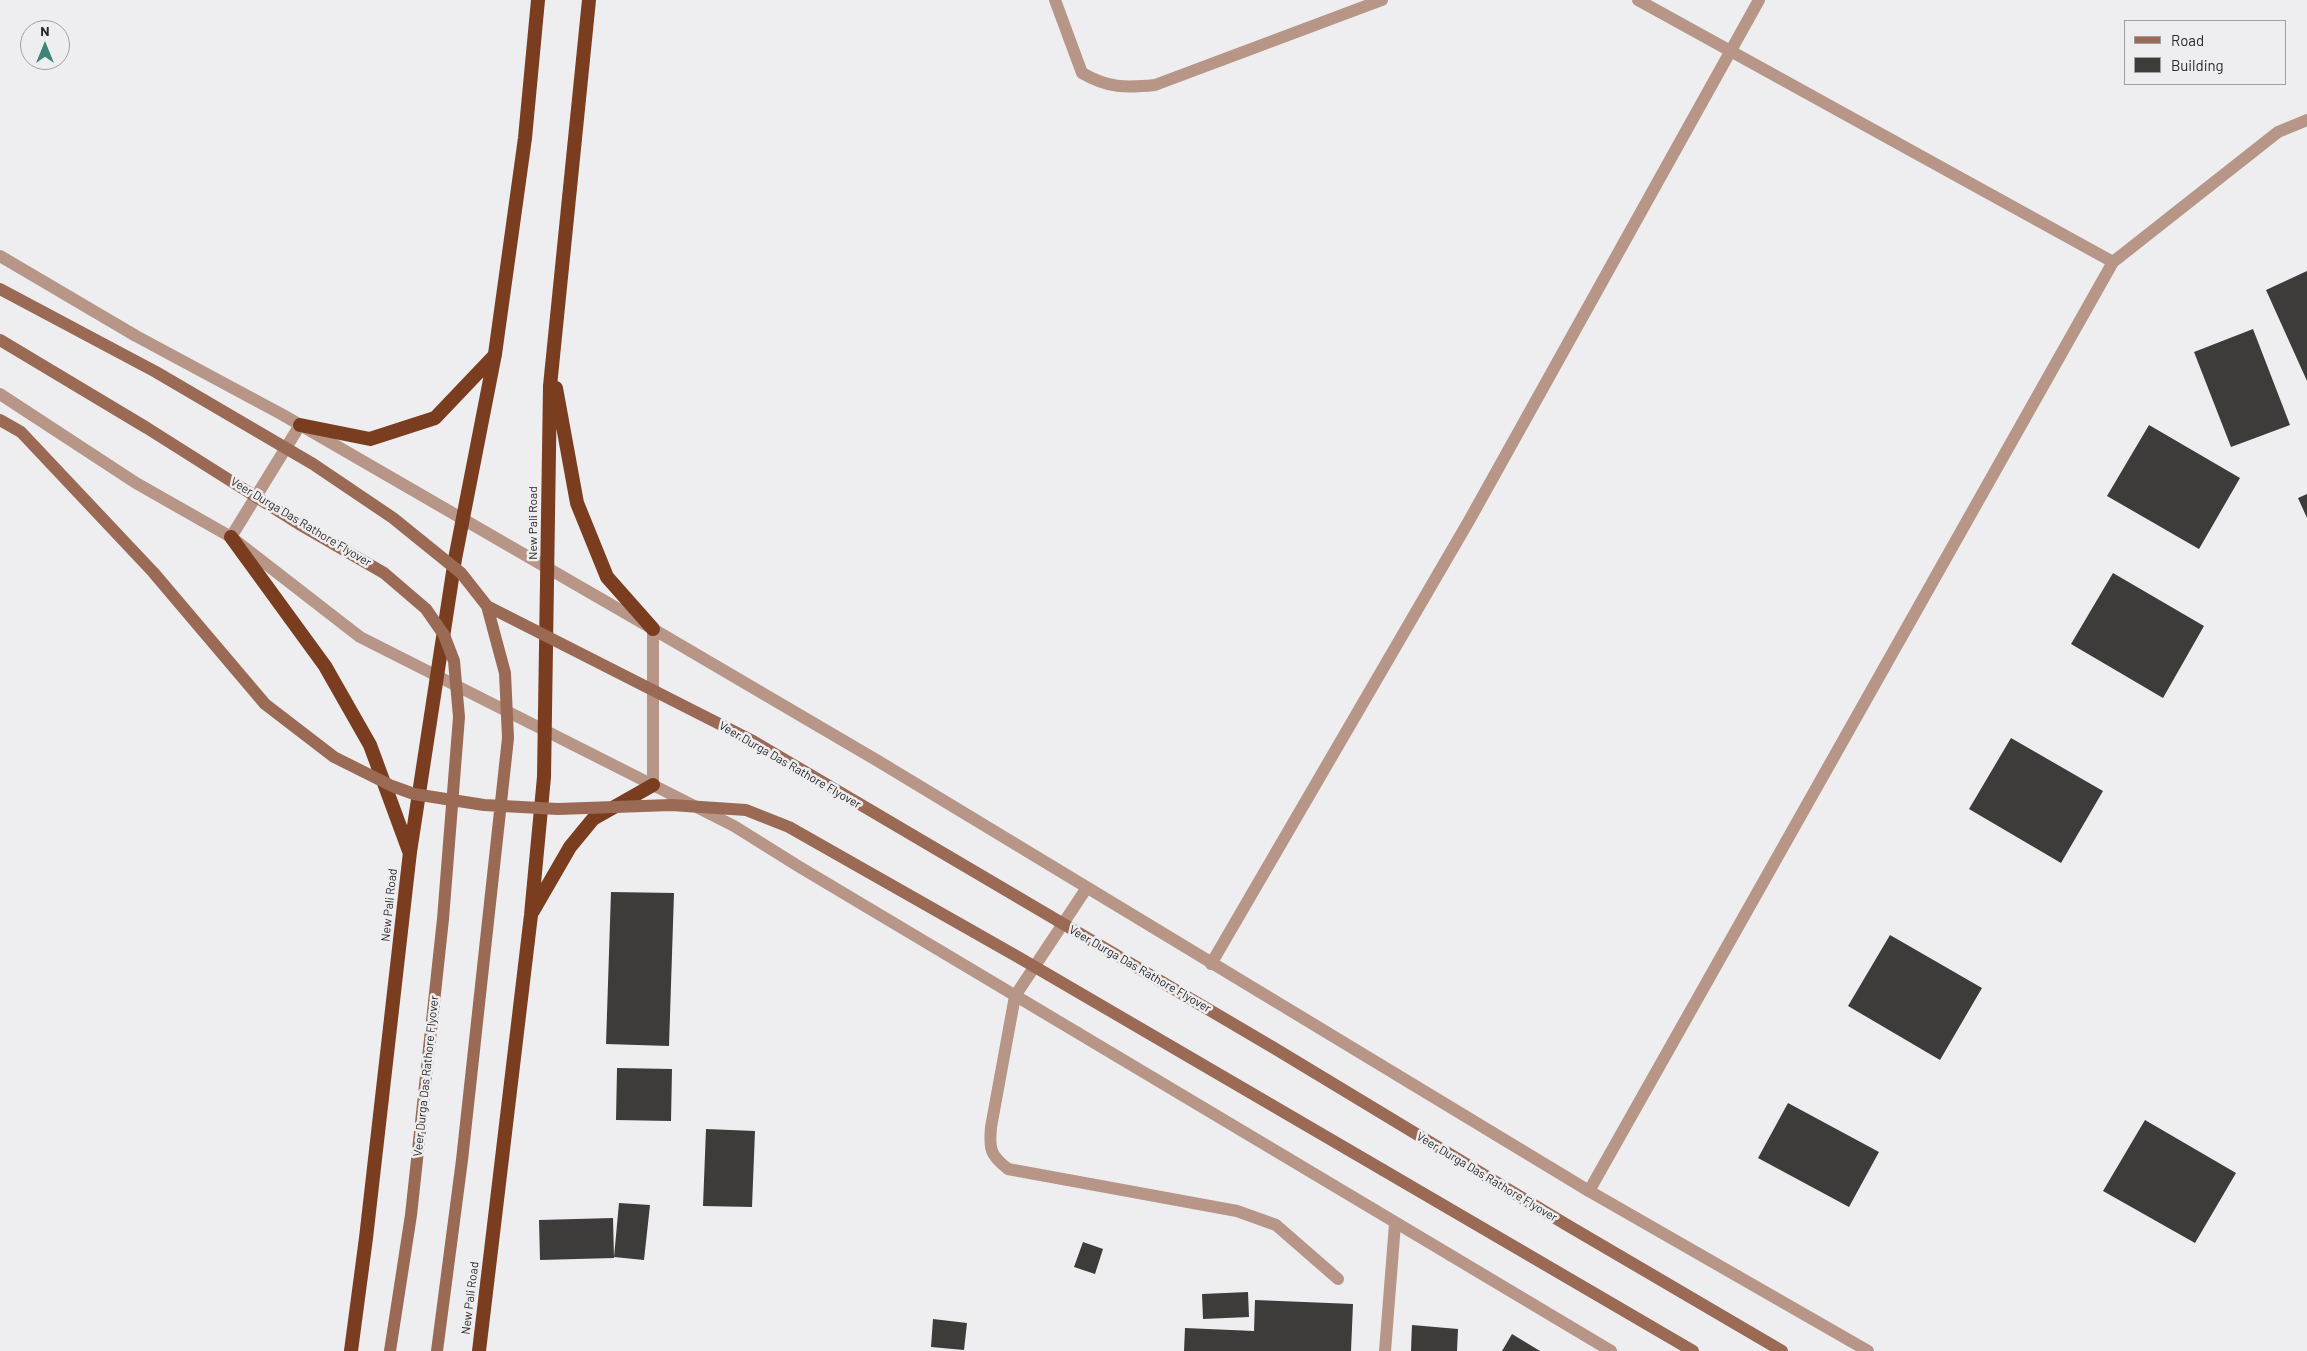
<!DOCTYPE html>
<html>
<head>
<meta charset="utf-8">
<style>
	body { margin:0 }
	#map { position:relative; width:2307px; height:1351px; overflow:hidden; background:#eeeef0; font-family:Barlow,sans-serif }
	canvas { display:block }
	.legend { position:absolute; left:2124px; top:20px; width:162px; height:65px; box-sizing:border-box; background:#eeeef0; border:1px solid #9f9fa1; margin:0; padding:6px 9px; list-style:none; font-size:15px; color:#29292a }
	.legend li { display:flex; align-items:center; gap:10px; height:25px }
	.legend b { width:25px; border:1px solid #9f9fa1 }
	.north { position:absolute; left:20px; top:20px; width:50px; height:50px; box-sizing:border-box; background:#eeeef0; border:1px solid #9f9fa1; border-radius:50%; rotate:0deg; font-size:14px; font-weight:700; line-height:20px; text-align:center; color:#29292a }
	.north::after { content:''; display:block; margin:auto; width:18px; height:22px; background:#3d8379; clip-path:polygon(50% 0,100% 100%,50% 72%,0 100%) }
</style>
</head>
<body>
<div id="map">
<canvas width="2307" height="1351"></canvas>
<ul class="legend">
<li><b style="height:6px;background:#9a6a55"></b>Road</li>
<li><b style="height:14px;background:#3d3c3b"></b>Building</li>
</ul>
<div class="north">N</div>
</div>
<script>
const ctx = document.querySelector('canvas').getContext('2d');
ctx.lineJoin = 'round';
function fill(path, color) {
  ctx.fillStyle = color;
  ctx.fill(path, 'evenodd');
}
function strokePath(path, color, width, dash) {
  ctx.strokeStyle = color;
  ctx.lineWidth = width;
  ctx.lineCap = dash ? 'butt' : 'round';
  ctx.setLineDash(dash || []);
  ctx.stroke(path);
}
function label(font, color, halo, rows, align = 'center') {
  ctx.font = font + ' Barlow,sans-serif';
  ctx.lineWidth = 5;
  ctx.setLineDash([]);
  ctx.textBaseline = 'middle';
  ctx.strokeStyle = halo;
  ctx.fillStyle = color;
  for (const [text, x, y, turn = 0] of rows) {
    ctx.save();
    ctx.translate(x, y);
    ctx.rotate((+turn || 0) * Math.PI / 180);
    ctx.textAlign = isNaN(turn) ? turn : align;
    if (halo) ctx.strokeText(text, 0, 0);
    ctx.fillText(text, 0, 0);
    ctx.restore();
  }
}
const building = new Path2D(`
	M2307,271V381L2266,290Z
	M2253,329L2290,425L2231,447L2194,352Z
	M2149,425L2240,478L2199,549L2107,496Z
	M2307,494V518L2298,498Z
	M2113,573L2204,626L2163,698L2071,644Z
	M2011,738L2103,791L2061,863L1969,809Z
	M611,892L674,893L669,1046L606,1044Z
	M1890,935L1982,988L1940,1060L1848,1006Z
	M617,1068L672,1069L671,1121L616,1120Z
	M1788,1103L1879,1152L1849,1207L1758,1158Z
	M2145,1120L2236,1173L2195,1243L2103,1191Z
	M706,1129L755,1131L752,1207L703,1206Z
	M619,1203L650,1205L644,1260L614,1257Z
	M613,1218L614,1258L540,1260L539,1220Z
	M1083,1242L1103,1249L1095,1274L1074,1267Z
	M1248,1292L1249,1317L1203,1319L1202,1294Z
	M1255,1300L1353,1304L1351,1351H1184L1185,1328L1254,1331Z
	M933,1319L967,1323L964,1350L931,1347Z
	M1412,1325L1458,1329L1457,1351H1411Z
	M1512,1334L1540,1351H1502Z`);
const service = new Path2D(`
	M1086,889L1015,996L991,1127C989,1149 990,1155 1008,1169L1237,1211L1276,1225L1338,1279`);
const minor = new Path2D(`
	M1055,0L1082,73C1108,88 1125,88 1155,85L1382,0
	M1638,0L2113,262L2278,132L2307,120
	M1211,964L1470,519L1759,0
	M1589,1191L2113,262
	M1385,1351L1395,1224`);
const tertiary = new Path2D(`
	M0,256L136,336L283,415L653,629L878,761L1589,1191L1868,1351
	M0,394L136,483L231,537L360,637L734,826L798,866L1611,1351
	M231,537L300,425
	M653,785V629`);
const secondary = new Path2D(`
	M1383,1170L1693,1351`);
const trunk = new Path2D(`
	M556,388L577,503L607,577L653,629
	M300,425L370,439L435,418L495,355
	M231,537L325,666L370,745L409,851
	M533,911L570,847L593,819L653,785
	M351,1351L366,1238L410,852L455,559L495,354L525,138L538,0
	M479,1351L531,915L544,777L550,386L589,0`);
const secondaryBridge = new Path2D(`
	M0,289L156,372L313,464L393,518L461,573L487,606L505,673L508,738L462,1160L437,1351
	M0,340L147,428L299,524L384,573L426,609L444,635L454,661L459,717L443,919L411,1215L390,1351
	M0,420L21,432L153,572L265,704L334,757L392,786L414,794L484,805L558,809L671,805L746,810L789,827L1018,957L1383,1170
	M487,606L751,740L1274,1048L1567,1225L1782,1351`);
const streetNames = [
	["Veer Durga Das Rathore Flyover",301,522,31],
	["New Pali Road",533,523,-90],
	["Veer Durga Das Rathore Flyover",790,765,30],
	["New Pali Road",389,905,-84],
	["Veer Durga Das Rathore Flyover",1140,969,30],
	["Veer Durga Das Rathore Flyover",426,1076,-84],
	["Veer Durga Das Rathore Flyover",1487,1177,31],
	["New Pali Road",470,1298,-83]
];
fill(building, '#3d3c3b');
strokePath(service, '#b79587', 12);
strokePath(minor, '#b79587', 12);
strokePath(tertiary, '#b79587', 12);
strokePath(secondary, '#9a6a55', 12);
strokePath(trunk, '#7a3d1f', 14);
strokePath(secondaryBridge, '#9a6a55', 12);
label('12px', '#29292a', '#eeeef0', streetNames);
</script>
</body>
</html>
